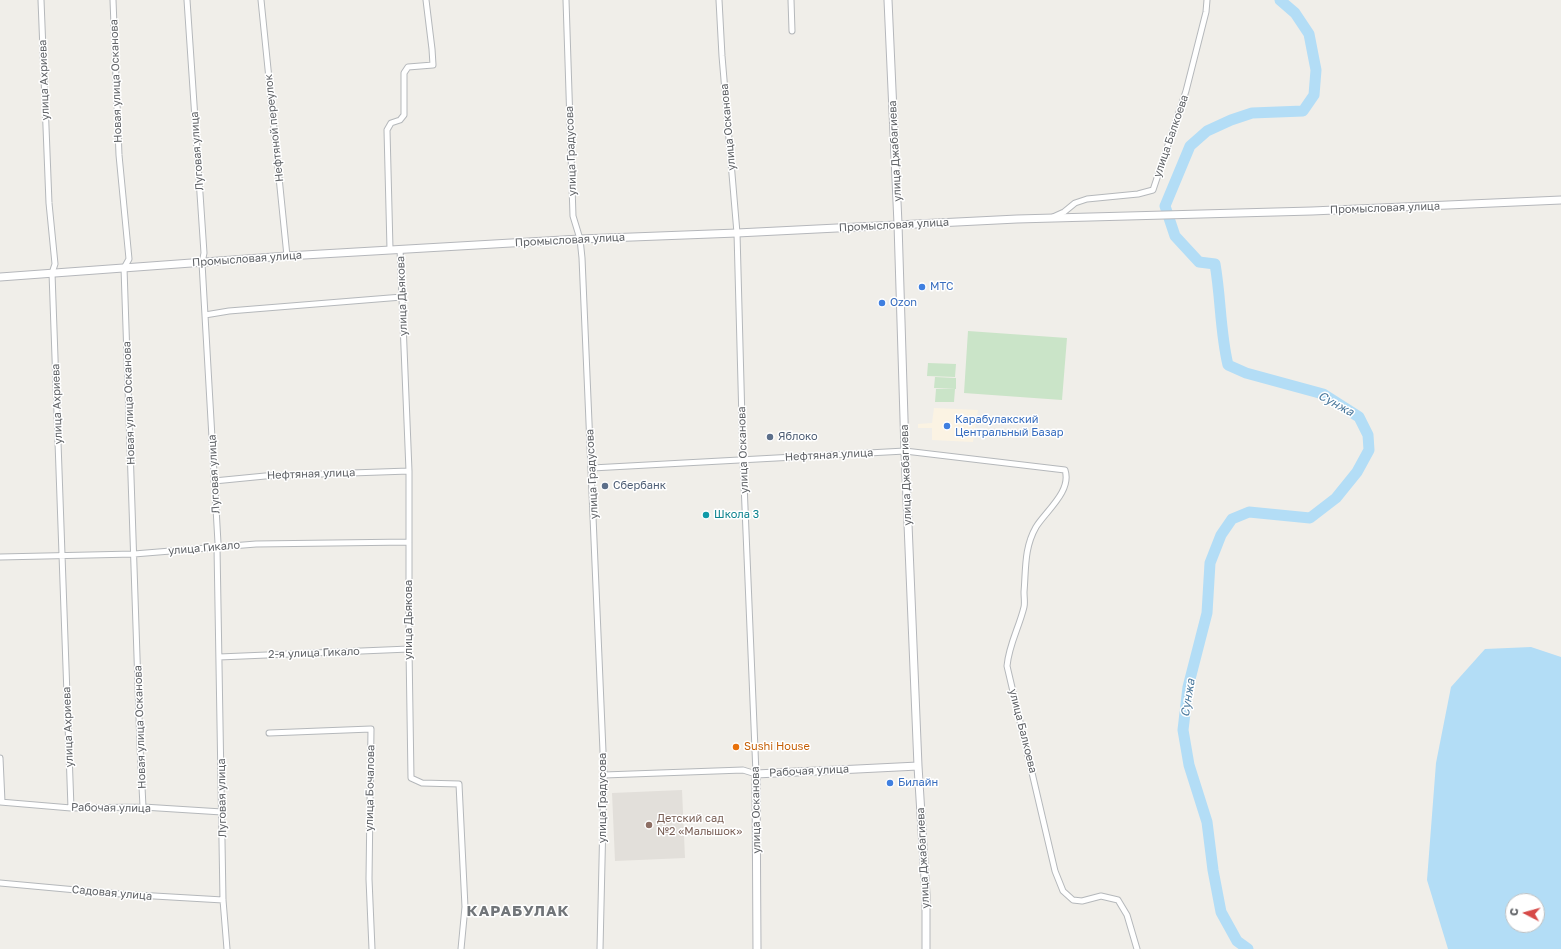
<!DOCTYPE html>
<html>
<head>
<meta charset="utf-8">
<style>
	body { margin:0 }
	#map { position:relative; width:1561px; height:949px; overflow:hidden; background:#f0eee9; font-family:"Golos Text",sans-serif }
	canvas { display:block }
	.north { position:absolute; left:1505px; top:893px; width:40px; height:40px; box-sizing:border-box; background:#fff; border:1px solid #bfc1c2; border-radius:50%; rotate:276deg; font-size:11px; font-weight:700; line-height:16px; text-align:center; color:#606367 }
	.north::after { content:''; display:block; margin:auto; width:14px; height:18px; background:#d64a48; clip-path:polygon(50% 0,100% 100%,50% 72%,0 100%) }
</style>
</head>
<body>
<div id="map">
<canvas width="1561" height="949"></canvas>
<div class="north">С</div>
</div>
<script>
const ctx = document.querySelector('canvas').getContext('2d');
ctx.lineJoin = 'round';
function fill(path, color) {
  ctx.fillStyle = color;
  ctx.fill(path, 'evenodd');
}
function strokePath(path, color, width, dash) {
  ctx.strokeStyle = color;
  ctx.lineWidth = width;
  ctx.lineCap = dash ? 'butt' : 'round';
  ctx.setLineDash(dash || []);
  ctx.stroke(path);
}
function label(font, color, halo, rows, align = 'center') {
  ctx.font = font + ' "Golos Text",sans-serif';
  ctx.lineWidth = 3;
  ctx.setLineDash([]);
  ctx.textBaseline = 'middle';
  ctx.strokeStyle = halo;
  ctx.fillStyle = color;
  for (const [text, x, y, turn = 0] of rows) {
    ctx.save();
    ctx.translate(x, y);
    ctx.rotate((+turn || 0) * Math.PI / 180);
    ctx.textAlign = isNaN(turn) ? turn : align;
    if (halo) ctx.strokeText(text, 0, 0);
    ctx.fillText(text, 0, 0);
    ctx.restore();
  }
}
const commercial = new Path2D(`
	M934,408L978,410L973,442L932,440V428H918V424L932,423Z`);
const education = new Path2D(`
	M682,790L685,858L615,861L612,793Z`);
const green = new Path2D(`
	M968,331L1067,338L1062,400L964,393Z
	M928,363L956,364L955,377L927,376Z
	M935,377L956,378V389L934,388Z
	M936,389H955L954,402H935Z`);
const water = new Path2D(`
	M1531,647L1561,657V949H1448L1427,880L1436,763L1451,687L1485,649ZM1513,901H1537V925H1513Z`);
const river = new Path2D(`
	M1248,949L1237,941L1221,912L1213,870L1207,822L1189,765L1183,730L1188,687L1207,613L1210,563L1221,535L1232,519L1249,512L1310,518L1336,498L1357,472L1369,450L1368,435L1359,417L1323,394L1246,373L1228,365C1220,332 1221,298 1215,264L1199,262L1175,236L1165,206L1190,146L1207,131L1231,120L1252,113L1303,111L1314,95L1316,70L1309,34L1295,13L1280,0`);
const street = new Path2D(`
	M41,0L49,203L55,264L52,273L71,808
	M113,0L119,155L129,259L124,268L140,746L143,807
	M187,0L204,253L202,263L218,543L217,547L223,900L227,949
	M261,0L287,256
	M566,0L573,216L580,239L582,258L604,775L600,949
	M791,0L792,31
	M1053,217L1064,212L1075,203L1087,199L1138,194L1153,190L1186,91L1206,12L1207,0
	M390,249L387,130L391,123L400,120L404,115V73L408,67L433,65L432,49L426,0
	M400,249L409,471V649L411,778L422,783L459,784L465,907L461,949
	M205,315L229,311L402,297
	M592,468L905,451L1065,470C1072,491 1046,511 1036,527C1024,548 1026,569 1024,592C1024,597 1025,603 1024,607C1019,628 1009,644 1007,666L1055,871L1063,891L1073,900L1082,901L1101,896L1118,900L1127,915L1137,949
	M214,481L265,476L409,471
	M0,557L134,554L256,544L409,542
	M219,657L409,649
	M269,733L371,729L369,879L372,949
	M0,758L2,802
	M604,775L743,770L756,774L743,459L737,233L722,56L719,0
	M0,802L71,808L143,807L222,812
	M0,883L120,894L223,900`);
const secondary = new Path2D(`
	M888,0L898,224L905,451L918,766L926,895V949
	M0,277L287,256L580,239L737,233L1017,219L1312,211L1561,200
	M757,949L756,774L918,766`);
const markers = [
	[922,287,4,"#3f7fe0"],
	[882,303,4,"#3f7fe0"],
	[947,426,4,"#3f7fe0"],
	[770,437,4,"#5c6f8a"],
	[605,486,4,"#5c6f8a"],
	[706,515,4,"#0f9aa8"],
	[736,747,4,"#e8710a"],
	[890,783,4,"#3f7fe0"],
	[649,825,4,"#8d6e63"]
];
const streetNames = [
	["улица Ахриева",44,80,-92],
	["Новая улица Осканова",116,81,-92],
	["улица Осканова",728,127,-95],
	["Нефтяной переулок",274,128,-96],
	["улица Балкоева",1171,136,-71],
	["Луговая улица",197,151,-94],
	["улица Градусова",571,151,-92],
	["улица Джабагиева",895,151,-93],
	["Промысловая улица",1385,208,-2],
	["Промысловая улица",894,225,-3],
	["Промысловая улица",570,240,-3],
	["Промысловая улица",247,259,-4],
	["улица Дьякова",402,296,-92],
	["Новая улица Осканова",129,403,-92],
	["улица Ахриева",57,404,-92],
	["улица Осканова",743,450,-92],
	["Нефтяная улица",829,455,-3],
	["Луговая улица",214,474,-93],
	["Нефтяная улица",311,474,-2],
	["улица Градусова",592,474,-93],
	["улица Джабагиева",906,475,-92],
	["улица Гикало",204,548,-5],
	["улица Дьякова",409,620,-90],
	["2-я улица Гикало",314,653,-2],
	["улица Ахриева",68,727,-92],
	["Новая улица Осканова",140,727,-92],
	["улица Балкоева",1023,731,76],
	["Рабочая улица",809,771,-3],
	["улица Бочалова",370,788,-89],
	["Луговая улица",222,798,-91],
	["улица Градусова",603,798,-90],
	["Рабочая улица",111,808,1],
	["улица Осканова",756,810,-91],
	["улица Джабагиева",923,858,-93],
	["Садовая улица",112,893,5]
];
const shopNames = [
	["МТС",930,287],
	["Ozon",890,303],
	["Карабулакский",955,420],
	["Центральный Базар",955,433],
	["Билайн",898,783]
];
const serviceNames = [
	["Яблоко",778,437],
	["Сбербанк",613,486]
];
const cultureNames = [
	["Школа 3",714,515]
];
const foodNames = [
	["Sushi House",744,747]
];
const educationNames = [
	["Детский сад",657,819],
	["№2 «Малышок»",657,832]
];
const waterNames = [
	["Сунжа",1336,404,29],
	["Сунжа",1188,698,-81]
];
const districtNames = [
	["КАРАБУЛАК",518,911]
];
fill(commercial, '#fbf3e3');
fill(education, '#e2dfda');
fill(green, '#cae4c8');
fill(water, '#b3ddf6');
strokePath(river, '#b3ddf6', 11);
strokePath(street, '#b5b8bb', 7);
strokePath(secondary, '#b5b7bb', 9);
strokePath(street, '#fff', 5);
strokePath(secondary, '#fff', 7);
for (const [x, y, r, color] of markers) {
  const dot = new Path2D();
  dot.arc(x, y, r, 0, 2 * Math.PI);
  ctx.fillStyle = color;
  ctx.fill(dot);
  strokePath(dot, '#fff', 1.5);
}
label('11px', '#606367', '#fff', streetNames);
label('11px', '#366cbe', '#fff', shopNames, 'left');
label('11px', '#4e5e75', '#fff', serviceNames, 'left');
label('11px', '#0d838f', '#fff', cultureNames, 'left');
label('11px', '#c56008', '#fff', foodNames, 'left');
label('11px', '#785e54', '#fff', educationNames, 'left');
label('italic 12px', '#4c7a9e', '#fff', waterNames);
ctx.letterSpacing = '1px';
label('bold 15px', '#717579', '#fff', districtNames);
ctx.letterSpacing = '0px';
</script>
</body>
</html>
